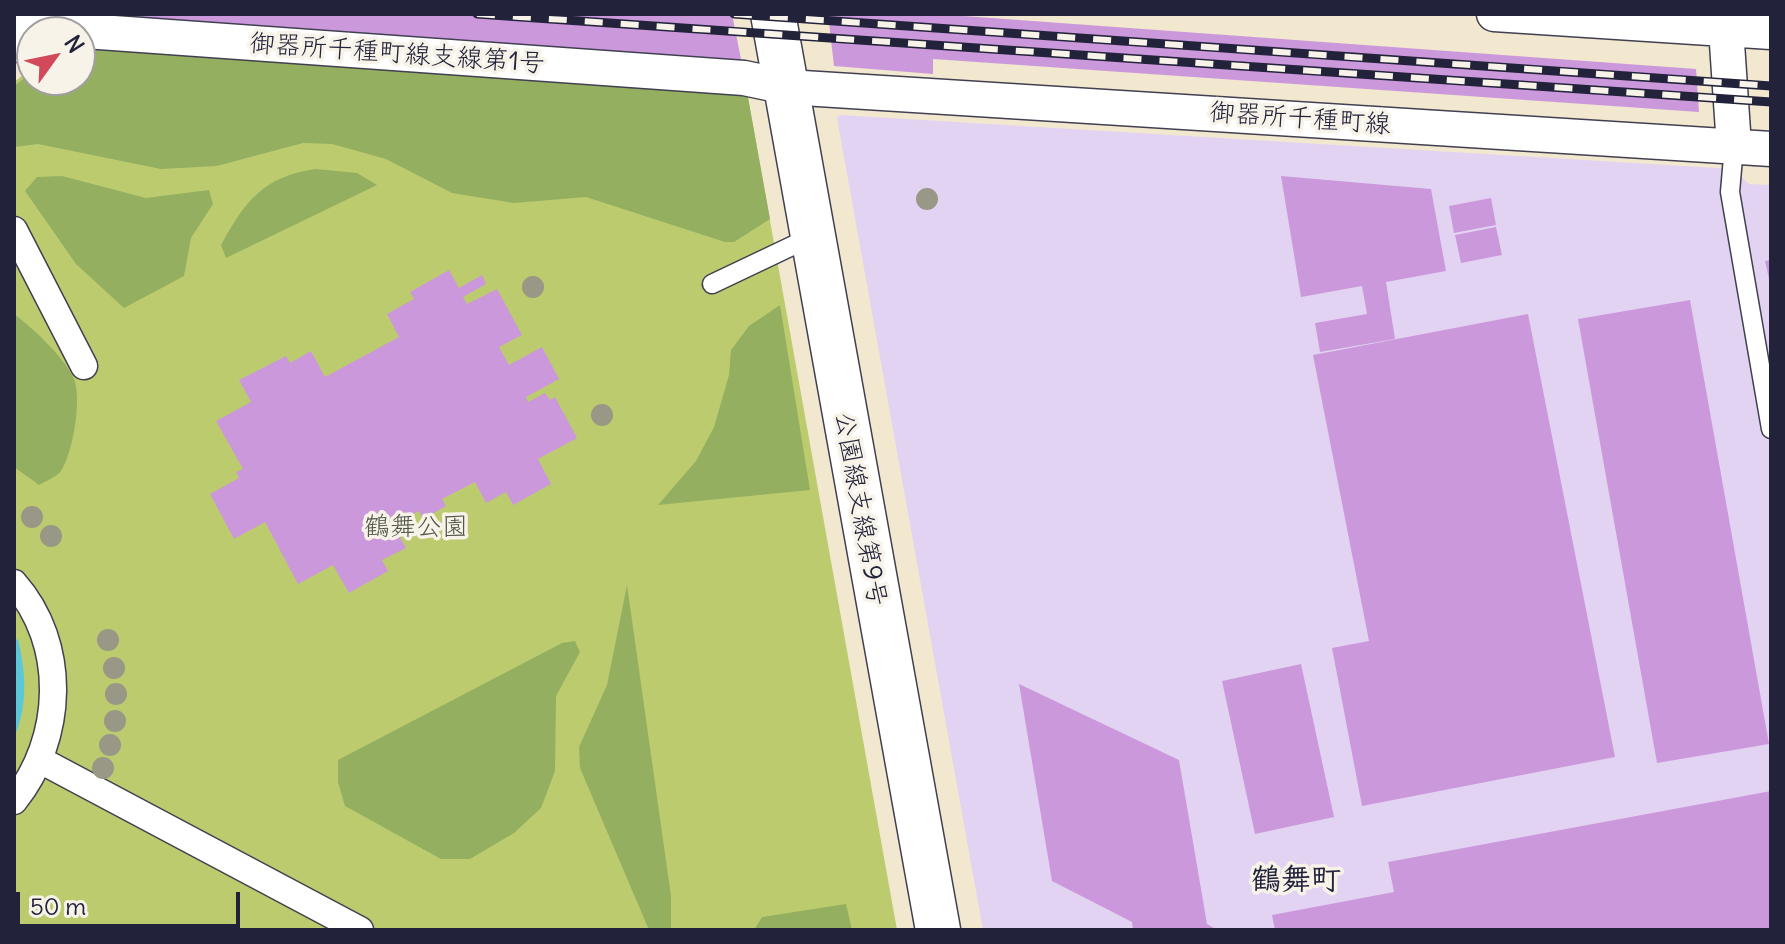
<!DOCTYPE html>
<html>
<head>
<meta charset="utf-8">
<style>
	body { margin:0 }
	#map { position:relative; width:1785px; height:944px; overflow:hidden; background:#f2e7cf; font-family:Delius,sans-serif }
	canvas { display:block }
	.frame { position:absolute; inset:0; border:16px solid #22223b; pointer-events:none }
	.north { position:absolute; left:16px; top:16px; width:80px; height:80px; box-sizing:border-box; background:#f7f3e8; border:2px solid #a29fa3; border-radius:50%; rotate:57deg; font-size:22px; font-weight:700; line-height:32px; text-align:center; color:#22223b }
	.north::after { content:''; display:block; margin:auto; width:28px; height:36px; background:#d1495b; clip-path:polygon(50% 0,100% 100%,50% 72%,0 100%) }
	.scale { position:absolute; left:16px; top:892px; width:224px; height:36px; box-sizing:border-box; border:4px solid #22223b; border-top:0; padding-left:10px; font-size:24px; line-height:28px; white-space:nowrap; color:#22223b; -webkit-text-stroke:6px #f7f3e8; paint-order:stroke }
</style>
</head>
<body>
<div id="map">
<canvas width="1785" height="944"></canvas>
<div class="frame"></div>
<div class="north">N</div>
<div class="scale">50 m</div>
</div>
<script>
const ctx = document.querySelector('canvas').getContext('2d');
ctx.lineJoin = 'round';
function fill(path, color) {
  ctx.fillStyle = color;
  ctx.fill(path, 'evenodd');
}
function strokePath(path, color, width, dash) {
  ctx.strokeStyle = color;
  ctx.lineWidth = width;
  ctx.lineCap = dash ? 'butt' : 'round';
  ctx.setLineDash(dash || []);
  ctx.stroke(path);
}
function label(font, color, halo, rows, align = 'center') {
  ctx.font = font + ' Delius,"Klee One",sans-serif';
  ctx.lineWidth = 7;
  ctx.setLineDash([]);
  ctx.textBaseline = 'middle';
  ctx.strokeStyle = halo;
  ctx.fillStyle = color;
  for (const [text, x, y, turn = 0] of rows) {
    ctx.save();
    ctx.translate(x, y);
    ctx.rotate((+turn || 0) * Math.PI / 180);
    ctx.textAlign = isNaN(turn) ? turn : align;
    if (halo) ctx.strokeText(text, 0, 0);
    ctx.fillText(text, 0, 0);
    ctx.restore();
  }
}
const built = new Path2D(`
	M840,115L1733,169L1749,184L1771,185V930H983L837,118Z`);
const green = new Path2D(`
	M32,68V80L747,92L897,930H14V82Z`);
const forest = new Path2D(`
	M80,44L747,92L770,219L734,242H725L586,197L514,203L452,193L386,159L332,144L303,143L217,166L161,169L38,144L14,147V86L32,72V80H80Z
	M316,169L357,173L377,185L226,258L221,245C245,201 264,176 316,169Z
	M62,176L146,198L209,190L213,204L191,238L184,276L124,308L76,264L25,191L37,177Z
	M780,305L810,490L658,505L696,461L714,427L729,375L731,350L749,326Z
	M14,314C34,329 64,357 74,379C82,399 73,453 61,471C56,477 46,481 39,485L14,467Z
	M627,585L671,896V930H649L580,768L579,747L607,685Z
	M575,641L580,652L556,696L555,771L541,808L514,833L470,859H441L345,806L338,782V760L562,643Z
	M846,904L852,930H754L762,917Z`);
const water = new Path2D(`
	M18,639C26,673 28,705 14,738V641Z`);
const building = new Path2D(`
	M66,14H732L742,64Z
	M828,14H936L1696,69L1699,112L933,59V74L834,66Z
	M1281,176L1431,189L1446,271L1386,282L1395,339L1320,352L1315,323L1367,314L1362,286L1301,297Z
	M1491,198L1496,225L1454,233L1449,206Z
	M1496,227L1502,255L1461,263L1455,235Z
	M1771,260V283H1770L1765,261Z
	M449,270L459,288L482,275L486,284L463,297L467,304L497,289L522,335L499,347L509,365L542,347L559,379L526,397L528,402L545,393L550,400L555,397L577,438L538,459L551,484L513,505L506,492L486,503L475,482L442,499L446,506L423,519L419,511L393,525L406,548L382,560L388,571L349,593L333,565L298,584L265,522L234,539L210,494L239,478L236,472L243,469L216,421L251,402L239,380L286,356L290,363L311,351L325,377L399,337L387,314L414,299L410,292Z
	M1690,300L1769,744L1657,763L1578,319Z
	M1528,314L1615,757L1362,806L1332,648L1369,641L1313,355Z
	M1301,664L1334,817L1255,834L1222,681Z
	M1019,684L1179,760L1207,924L1217,930H1133L1132,922L1052,881Z
	M1771,791V930H1275L1272,915L1394,892L1388,862Z`);
const service = new Path2D(`
	M1734,146L1730,192L1771,429
	M712,284L813,236`);
const pedestrian = new Path2D(`
	M14,230L84,366
	M14,583C68,644 64,739 14,801
	M40,760L360,930`);
const minor = new Path2D(`
	M1494,14L1771,32
	M1726,29L1734,146
	M14,45L29,27L744,78L787,87L1771,149`);
const tertiary = new Path2D(`
	M773,14L938,930`);
const rail = new Path2D(`
	M477,14L1771,102
	M734,14L1771,86`);
const trees = [
	[927,199],
	[533,287],
	[602,415],
	[32,517],
	[51,536],
	[108,640],
	[114,668],
	[116,694],
	[115,721],
	[110,745],
	[103,768]
];
const streetNames = [
	["御器所千種町線支線第1号",397,54,4],
	["御器所千種町線",1300,119,4],
	["公園線支線第9号",860,509,80]
];
const parkNames = [
	["鶴舞公園",416,528]
];
const quarterNames = [
	["鶴舞町",1296,880]
];
fill(built, '#e3d3f2');
fill(green, '#bccb6e');
fill(forest, '#95af61');
fill(water, '#5cc7d7');
fill(building, '#cb99db');
strokePath(service, '#414051', 21);
strokePath(pedestrian, '#414051', 29);
strokePath(minor, '#414051', 37);
strokePath(tertiary, '#414051', 47);
strokePath(service, '#fff', 18);
strokePath(pedestrian, '#fff', 26);
strokePath(minor, '#fff', 34);
strokePath(tertiary, '#fff', 44);
strokePath(rail, '#22223b', 9);
strokePath(rail, '#f7f3e8', 6, [18]);
ctx.fillStyle = '#999786';
for (const [x, y] of trees) {
  ctx.beginPath();
  ctx.arc(x, y, 11, 0, 2 * Math.PI);
  ctx.fill();
}
label('26px', '#22223b', '#f7f3e8', streetNames);
label('26px', '#50554a', '#f7f3e8', parkNames);
label('bold 30px', '#22223b', '#f7f3e8', quarterNames);
</script>
</body>
</html>
